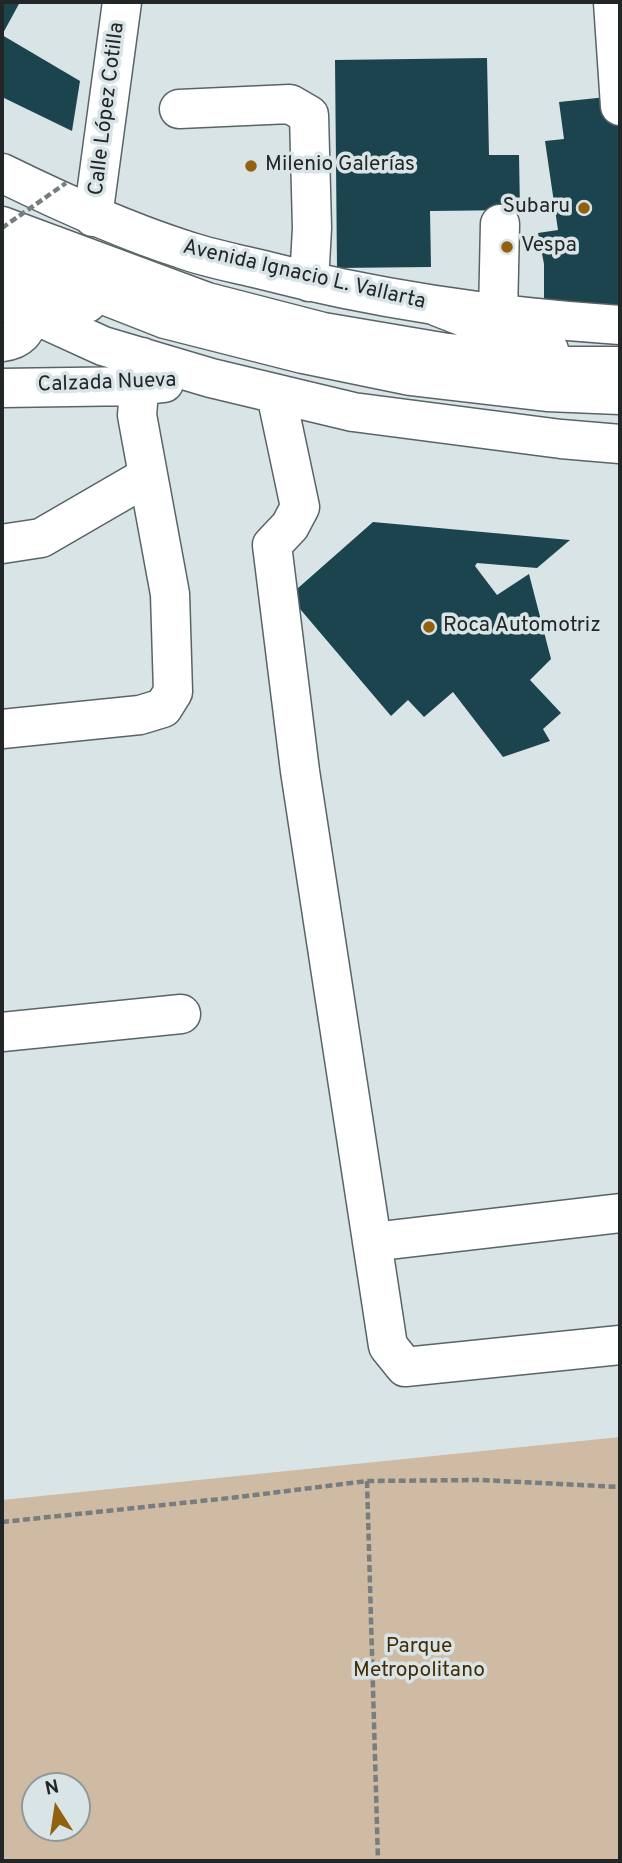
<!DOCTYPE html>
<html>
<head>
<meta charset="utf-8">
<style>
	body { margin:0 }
	#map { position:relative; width:622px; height:1863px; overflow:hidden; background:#d9e4e7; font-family:Overpass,sans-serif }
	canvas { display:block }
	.frame { position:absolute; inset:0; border:4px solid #222627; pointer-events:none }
	.north { position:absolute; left:21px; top:1772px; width:70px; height:70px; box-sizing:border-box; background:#d9e4e7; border:2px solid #90989a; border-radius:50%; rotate:348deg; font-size:19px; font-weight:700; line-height:28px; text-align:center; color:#222627 }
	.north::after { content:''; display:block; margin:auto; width:24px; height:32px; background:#926110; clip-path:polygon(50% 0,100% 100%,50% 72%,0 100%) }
</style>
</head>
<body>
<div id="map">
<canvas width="622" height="1863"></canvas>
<div class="frame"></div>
<div class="north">N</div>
</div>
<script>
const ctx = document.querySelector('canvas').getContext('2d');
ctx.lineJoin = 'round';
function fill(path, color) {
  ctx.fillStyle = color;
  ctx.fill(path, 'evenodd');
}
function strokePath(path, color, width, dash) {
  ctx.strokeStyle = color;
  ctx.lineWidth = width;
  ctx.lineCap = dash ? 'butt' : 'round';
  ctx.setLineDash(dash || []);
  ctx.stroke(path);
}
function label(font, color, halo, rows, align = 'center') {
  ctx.font = font + ' Overpass,sans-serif';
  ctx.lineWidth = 7;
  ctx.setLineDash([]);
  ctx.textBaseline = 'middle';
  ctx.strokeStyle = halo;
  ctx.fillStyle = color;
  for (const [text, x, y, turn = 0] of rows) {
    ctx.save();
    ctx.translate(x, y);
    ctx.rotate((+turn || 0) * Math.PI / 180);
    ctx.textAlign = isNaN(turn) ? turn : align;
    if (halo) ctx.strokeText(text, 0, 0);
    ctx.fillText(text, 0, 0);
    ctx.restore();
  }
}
const green = new Path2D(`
	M620,1437V1861H2V1500ZM35,1786H77V1828H35Z`);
const building = new Path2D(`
	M2,2H20L2,35L80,81L72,131L2,97Z
	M487,58L489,155H519L520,210L430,211L431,267L337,268L335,60Z
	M616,96L620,149V311L544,308V264L538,233L558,230L545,141L564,139L559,102Z
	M373,522L570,540L537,568L477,563L475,566L497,595L529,574L551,659L530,680L561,713L543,729L550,741L503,757L453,692L424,717L408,700L391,716L289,596Z`);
const path = new Path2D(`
	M367,1481L378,1861
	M2,1522L239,1497L367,1481L481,1480L620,1487`);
const minor = new Path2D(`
	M613,2L620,106
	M179,109L290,104L309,115L312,228L309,282
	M2,173C61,202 120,229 182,249C207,258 234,263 259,269C378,300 498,317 620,325
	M93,217L122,2
	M2,300L103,346L211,378L353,412L561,439L620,444
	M498,315L500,224
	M2,342C21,340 25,331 33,314
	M2,388L138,386L164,383
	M276,394L300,507L290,526L272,545L300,771L388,1346L405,1367L620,1345
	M2,544L41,538L148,476
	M2,729L140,715L163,708L173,692L170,594L137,415L142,357
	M2,1032L181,1014
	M372,1242L620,1213`);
const highway = new Path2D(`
	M2,226L207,302L323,332L447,353L568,366H620
	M2,259L73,283L165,319L303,354L410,376L547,392L620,395
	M2,296L87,303
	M438,307L549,350`);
const pathBridge = new Path2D(`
	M2,228L66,183`);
const markers = [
	[251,166,7,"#926110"],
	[584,208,7,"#926110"],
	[507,247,7,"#926110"],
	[429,627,7,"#926110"]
];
const streetNames = [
	["Calle López Cotilla",108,109,-83],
	["Avenida Ignacio L. Vallarta",304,276,13],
	["Calzada Nueva",107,384,-2]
];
const poiNames = [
	["Milenio Galerías",265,166],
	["Subaru",570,208,"right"],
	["Vespa",521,247],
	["Roca Automotriz",443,627]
];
const parkNames = [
	["Parque",419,1648],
	["Metropolitano",419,1672]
];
fill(green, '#cfbba3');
fill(building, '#1b444f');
strokePath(minor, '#5a6467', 41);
strokePath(highway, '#5a6467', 41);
strokePath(path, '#777e80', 4.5, [7, 3.5]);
strokePath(minor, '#fff', 38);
strokePath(highway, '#fff', 38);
strokePath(pathBridge, '#777e80', 4.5, [7, 3.5]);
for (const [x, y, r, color] of markers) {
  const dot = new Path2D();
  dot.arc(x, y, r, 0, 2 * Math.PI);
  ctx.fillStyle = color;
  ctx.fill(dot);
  strokePath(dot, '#d9e4e7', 2.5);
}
label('21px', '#222627', '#d9e4e7', streetNames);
label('21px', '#222627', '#d9e4e7', poiNames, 'left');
label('21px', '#452c04', '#d9e4e7', parkNames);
</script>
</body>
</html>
